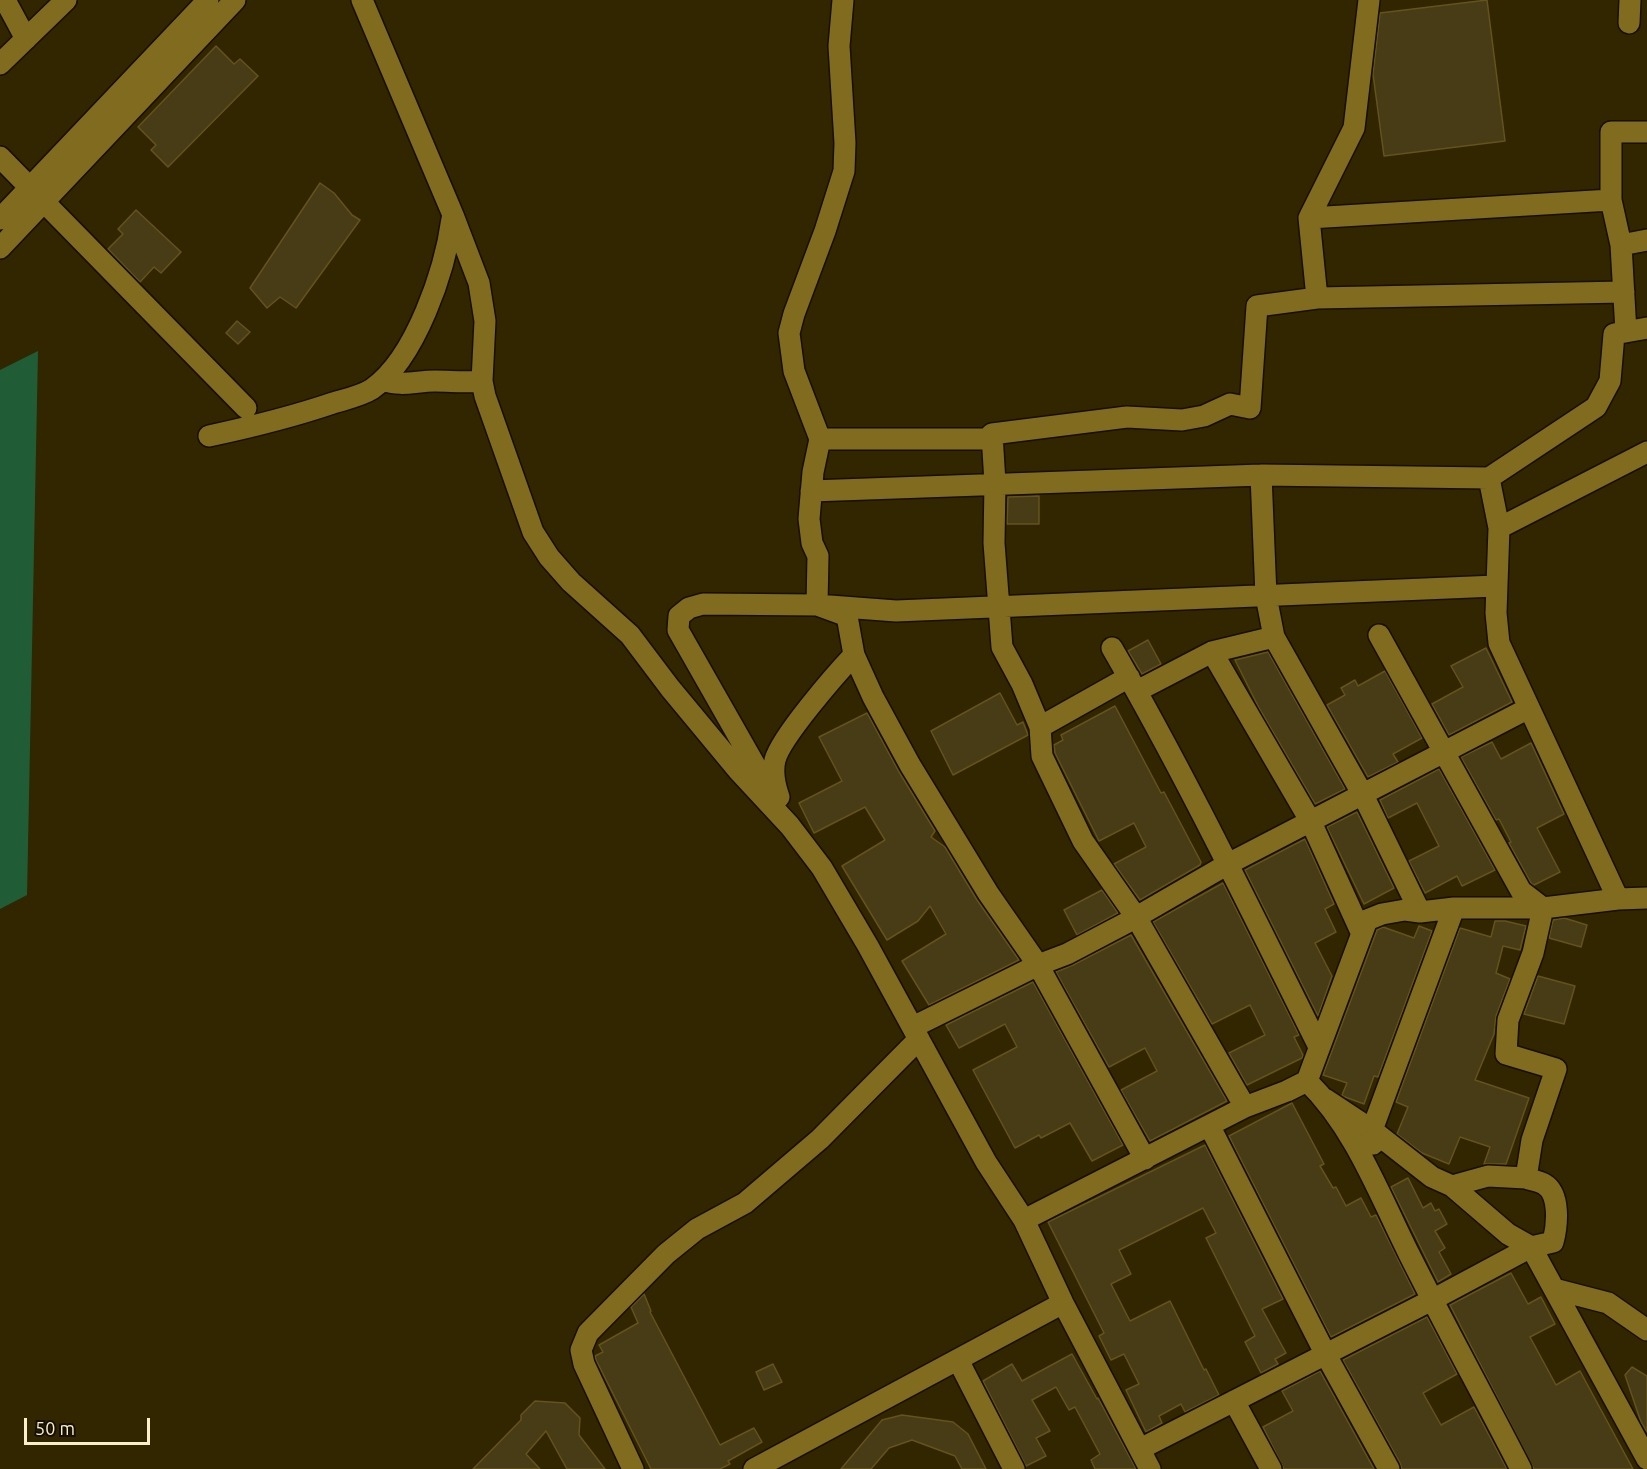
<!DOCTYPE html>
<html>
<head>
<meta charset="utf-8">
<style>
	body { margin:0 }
	#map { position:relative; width:1647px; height:1469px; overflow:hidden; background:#312600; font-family:Ubuntu,sans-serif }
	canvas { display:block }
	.scale { position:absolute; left:24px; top:1418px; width:126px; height:27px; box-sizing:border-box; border:3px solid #faefcc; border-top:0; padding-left:8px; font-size:18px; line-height:21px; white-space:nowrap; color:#faefcc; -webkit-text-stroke:4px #160f00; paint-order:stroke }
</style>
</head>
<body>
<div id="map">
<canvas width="1647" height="1469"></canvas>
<div class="scale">50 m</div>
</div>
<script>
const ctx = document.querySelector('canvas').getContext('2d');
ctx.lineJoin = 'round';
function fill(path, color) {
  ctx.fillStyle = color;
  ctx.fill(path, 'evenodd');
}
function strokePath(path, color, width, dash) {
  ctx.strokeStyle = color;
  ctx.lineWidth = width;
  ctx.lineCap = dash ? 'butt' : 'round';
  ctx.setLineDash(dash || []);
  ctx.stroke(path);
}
const green = new Path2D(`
	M38,351L27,895L0,909V370Z`);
const building = new Path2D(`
	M1487,0L1505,141L1384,156L1373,74L1380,13Z
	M216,46L234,64L240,59L258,76L168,167L151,150L156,145L138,127Z
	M320,183L334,193L352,215L360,220L296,308L280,297L267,308L250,288Z
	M136,210L181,252L161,273L154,267L140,282L108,249L123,234L118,229Z
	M237,321L250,332L238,344L226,333Z
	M1039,496V524H1007L1008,497Z
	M1148,640L1161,664L1142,674L1128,651Z
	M1486,648L1512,702L1449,735L1432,704L1463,687L1451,666Z
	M1268,652L1345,789L1315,804L1259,708L1235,660Z
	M1385,671L1422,738L1393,754L1398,762L1368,777L1327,705L1345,695L1341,688L1355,680L1358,686Z
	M1000,693L1017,725L1023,722L1028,735L953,775L931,731Z
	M1115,706L1161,793L1164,792L1201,862L1200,865L1140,900L1114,864L1146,847L1134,823L1099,841L1055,753L1054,745L1063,740L1061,735Z
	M867,713L899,772L935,831L931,837L945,847L977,900L1019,960L929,1005L902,961L946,934L930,906L918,921L887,940L842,866L885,840L865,807L814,833L799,803L842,781L819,737Z
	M1492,742L1501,759L1531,743L1564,814L1537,828L1560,872L1534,885L1531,883L1509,843L1511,842L1499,819L1496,820L1461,757Z
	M1439,769L1495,870L1462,886L1457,876L1425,893L1409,861L1439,846L1417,803L1388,818L1380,800Z
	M1357,812L1394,888L1364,904L1327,827Z
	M1305,839L1334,904L1325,909L1336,932L1315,943L1332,976L1318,1016L1245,870Z
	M1223,883L1299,1035L1294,1037L1303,1055L1302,1058L1247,1085L1229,1053L1265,1035L1250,1005L1212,1024L1153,922Z
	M1102,890L1118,913L1077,935L1064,910Z
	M1564,918L1587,925L1581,947L1549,938L1553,920Z
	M1495,921H1505L1526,926L1520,950L1503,946L1496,973L1510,979L1496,1016L1494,1034L1475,1080L1529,1098L1506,1164H1484L1490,1147L1460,1137L1449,1164L1422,1153L1397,1134L1408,1107L1396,1102L1460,928L1491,937Z
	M1419,926L1432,931L1378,1077L1374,1076L1364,1104L1345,1097L1342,1095L1347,1083L1323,1075L1377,930L1383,927L1414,938Z
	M1131,935L1227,1101L1150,1141L1121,1090L1157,1071L1145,1048L1109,1067L1056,972L1073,965Z
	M1538,976L1575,986L1564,1024L1524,1014Z
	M1033,982L1123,1145L1092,1161L1070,1123L1041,1138L1039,1135L1015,1148L973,1070L1017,1047L1005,1024L959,1048L946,1025Z
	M1292,1103L1324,1164L1320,1166L1333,1188L1336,1187L1346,1206L1361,1198L1371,1217L1376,1215L1415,1294L1331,1337L1229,1136Z
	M1205,1145L1283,1299L1262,1309L1286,1353L1275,1359L1278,1364L1261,1373L1245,1342L1255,1336L1206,1238L1216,1233L1203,1208L1119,1250L1131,1274L1111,1284L1130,1321L1170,1301L1204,1370L1206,1369L1219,1395L1185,1412L1181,1404L1159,1416L1162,1423L1146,1432L1126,1390L1139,1384L1124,1354L1111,1360L1099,1336L1104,1333L1048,1222Z
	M1408,1178L1423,1208L1431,1203L1435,1211L1439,1209L1447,1224L1435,1231L1445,1248L1439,1252L1451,1274L1438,1282L1391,1187Z
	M1511,1273L1528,1304L1541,1297L1555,1324L1530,1337L1556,1385L1580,1371L1633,1469H1534L1450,1305Z
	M644,1294L651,1311L650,1312L720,1445L754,1428L762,1442L728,1461L730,1464L720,1469H651L596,1360L595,1356L603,1352L599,1345L638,1323L631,1307Z
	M1427,1317L1457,1374L1423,1393L1441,1425L1474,1407L1507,1469H1402L1400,1463L1343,1360Z
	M1072,1354L1097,1399L1098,1398L1136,1469H1095L1091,1460L1100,1454L1075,1407L1069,1410L1056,1387L1032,1400L1050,1431L1036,1438L1046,1456L1026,1466L983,1381L1012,1364L1022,1381Z
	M773,1364L782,1382L764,1390L756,1372Z
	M1632,1367L1647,1376V1432L1641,1422L1625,1375Z
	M1320,1371L1374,1469H1284L1263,1427L1293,1411L1282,1391Z
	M535,1401L565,1403L580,1418L579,1435L605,1469H567L546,1431L526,1454L540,1469H473L521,1420V1415Z
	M902,1415L953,1422L968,1434L986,1469H962L955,1456L912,1440L889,1448L871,1469H841L882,1420Z`);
const minor = new Path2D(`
	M5,0L26,39
	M362,0L453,215L479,283L485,321L482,381L485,396L533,532L549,557L571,582L630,635L670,688L738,770L790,826L822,868L868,946L986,1162L1024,1220L1063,1303L1150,1469
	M843,0L839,46L845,143L844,171L825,231L794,314L789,333L794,371L820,439L813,472L809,519L812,543L818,556L817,605L847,616L854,655L873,697L910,765L988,893L1038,965L1145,1159
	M1629,23L1630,0
	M0,64L66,0
	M0,157L246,408
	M1611,200L1621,245
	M1309,218L1611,200V132H1647
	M0,219L208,0
	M0,248L235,0
	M1317,298L1624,292
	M1626,332L1621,245L1647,240
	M383,380C401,387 416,381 435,381C451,381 466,383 482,381
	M992,434L995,483L994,543L1002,647L1022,684L1040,727L1042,756L1083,841L1136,917L1245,1107
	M209,436C251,427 292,417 333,403C346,399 361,396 372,389C416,358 445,270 452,219
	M820,439H987L992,434L1127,417L1182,420L1204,416L1230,404L1250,408L1257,306L1317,298L1309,218L1354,128L1369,0
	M1261,475L1266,596L1274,637L1363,795L1420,912
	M1489,478L1499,528L1496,613L1499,643L1618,899
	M811,491L1261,475L1489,478L1596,407L1610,381L1614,334L1647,328
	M1499,528L1647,452
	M1379,635L1521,891L1543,908L1618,899L1647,898
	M1112,648C1187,778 1252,913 1319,1047
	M1212,652L1311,822L1361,932
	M1137,691L1212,652L1274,637
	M1040,727L1129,677
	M773,797L678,630L679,616L689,608L703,604L817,605L896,611L1496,586
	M779,797C775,786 772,773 775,760C781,737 836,674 854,655
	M913,1027L1038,965L1067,954L1126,923L1228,864L1529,708
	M1307,1081L1367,920L1382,914L1405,910L1420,912L1454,908H1543L1533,953L1508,1020L1506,1054L1556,1069L1532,1140L1526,1178C1531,1180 1539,1181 1544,1184C1561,1194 1557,1227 1553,1242L1531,1247L1508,1234L1452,1186L1432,1177L1372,1130L1325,1099
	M1210,1127L1326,1355L1389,1469
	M1373,1144L1372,1130L1454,908
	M1452,1186L1488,1176L1526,1178
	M1024,1220L1245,1107L1287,1091L1307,1081C1355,1128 1379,1194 1409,1254C1445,1326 1484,1397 1521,1469
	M1554,1289L1608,1303L1647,1330
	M958,1360L1014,1469
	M1234,1401L1271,1469
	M1140,1449L1432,1300L1531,1247L1647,1459
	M633,1469L584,1364L581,1350L588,1333L666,1254L697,1229L745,1203L820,1139L919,1039
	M754,1469L1063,1303`);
fill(green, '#205d37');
fill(building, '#473c15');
strokePath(building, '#64531b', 1.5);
strokePath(minor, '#160f00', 24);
strokePath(minor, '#806b1f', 21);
</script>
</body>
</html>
